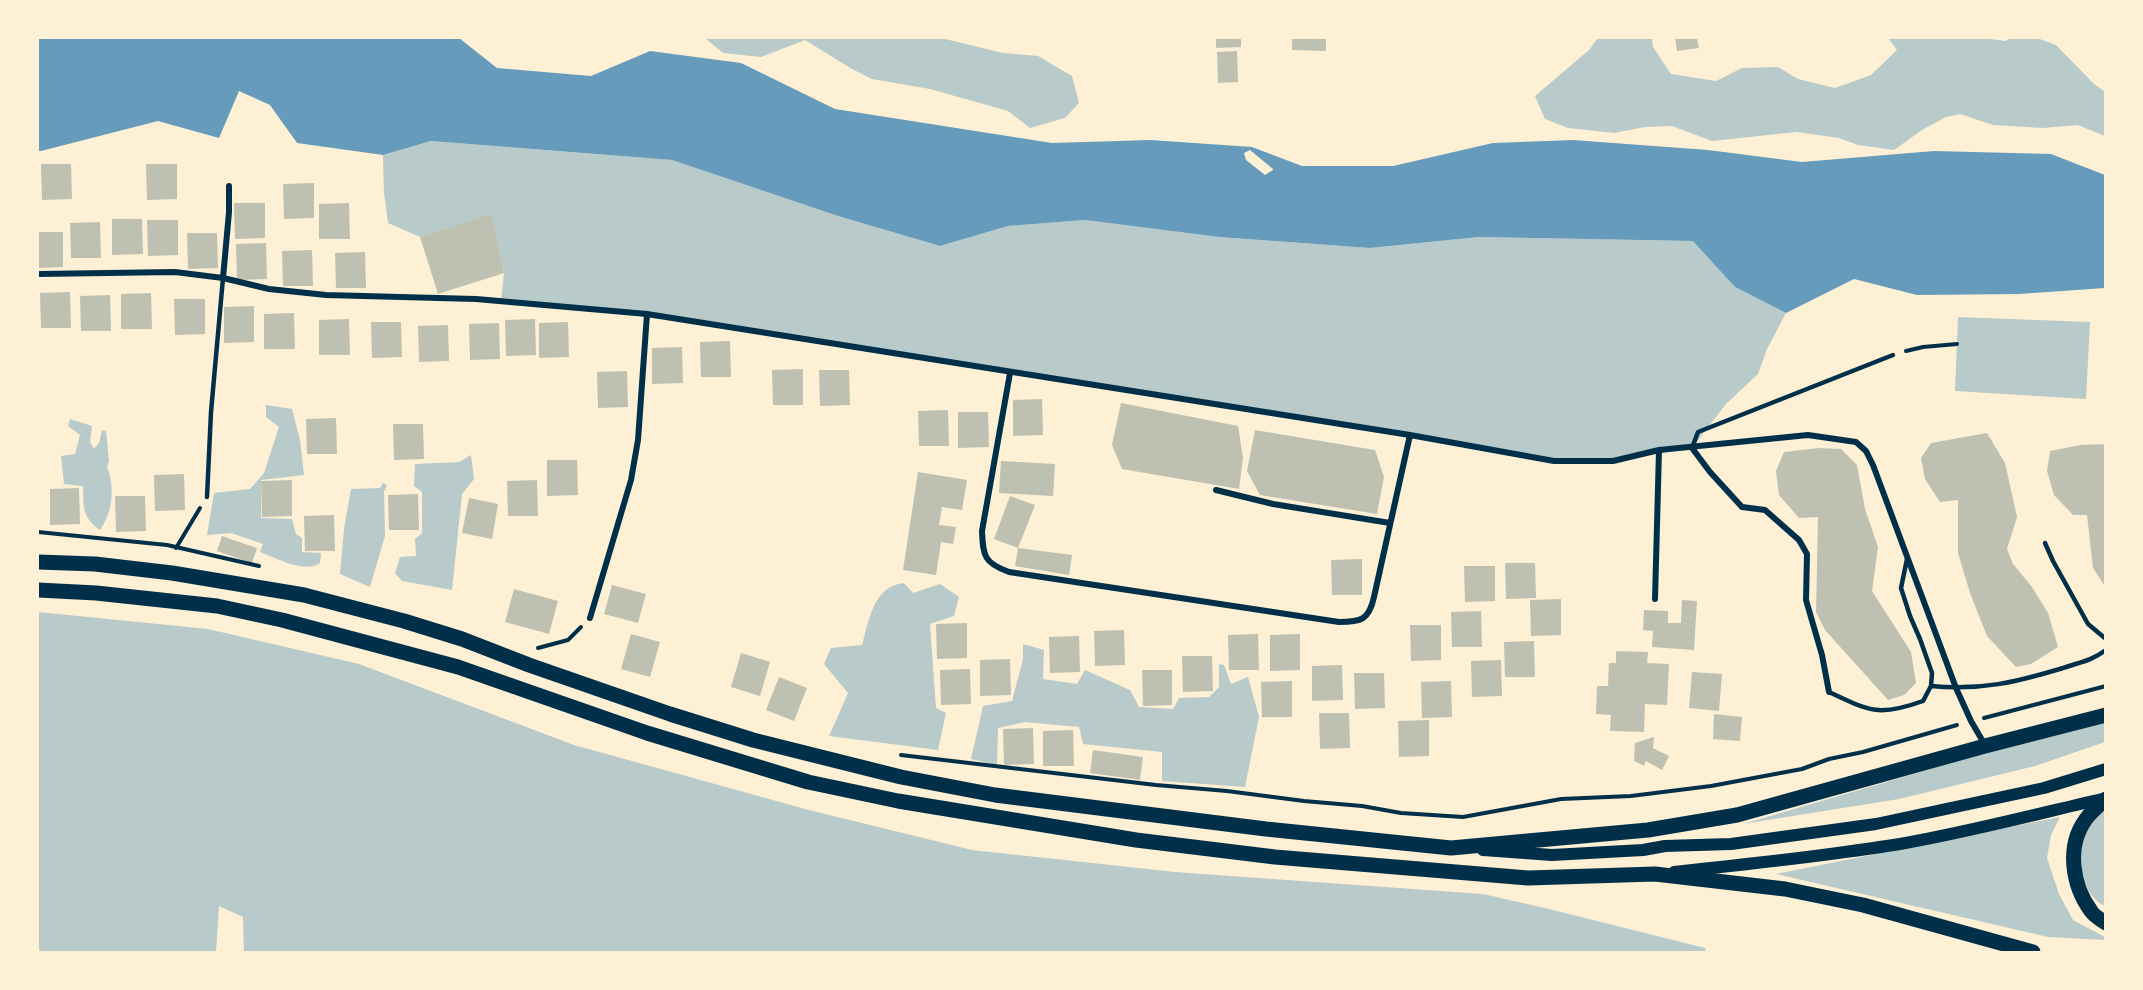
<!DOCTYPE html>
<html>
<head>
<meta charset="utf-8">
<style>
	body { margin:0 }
	#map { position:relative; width:2143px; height:990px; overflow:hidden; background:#fdf0d5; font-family:Manrope,sans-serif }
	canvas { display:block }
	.frame { position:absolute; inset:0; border:39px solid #fdf0d5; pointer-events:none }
</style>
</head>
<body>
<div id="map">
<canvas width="2143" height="990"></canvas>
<div class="frame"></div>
</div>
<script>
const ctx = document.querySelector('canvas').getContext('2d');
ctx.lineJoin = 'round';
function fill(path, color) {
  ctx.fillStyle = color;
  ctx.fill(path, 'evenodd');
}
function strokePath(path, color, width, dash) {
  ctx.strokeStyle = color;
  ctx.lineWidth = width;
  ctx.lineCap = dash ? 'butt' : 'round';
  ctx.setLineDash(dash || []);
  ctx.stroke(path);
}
const green = new Path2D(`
	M705,38H941L1003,53L1038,56L1072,76L1079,103L1065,118L1030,128L1008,111L930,89L872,79L852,69L805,40L761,57L723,53Z
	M1598,38H1652L1653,47L1671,74L1716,81L1742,68L1778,67L1798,79L1835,88L1871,75L1897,50L1888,38H1984L2005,41L2011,38H2037L2056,45L2093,83L2105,92V136L2078,125L2043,128L1993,125L1960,114L1946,117L1922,130L1894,150L1858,145L1839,138L1796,132L1712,141L1672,126L1645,127L1614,133L1568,128L1545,119L1535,96L1589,50Z
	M431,141L672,160L838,216L940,246L1008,226L1085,220L1219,237L1370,248L1479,237L1694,241L1735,287L1786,313L1767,349L1758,374L1726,404L1692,448L1613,461H1554L623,312L501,301L504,273L492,215L420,237L388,223L384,193L383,155Z
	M1958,317L2090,322L2086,399L1955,391Z
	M266,405L292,409L300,440L304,475L261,480V518L292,519L296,534L302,538V552L321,553L320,563C303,574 277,558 260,552L263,544L231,533L207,535L214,493L250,489L264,473L279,427L266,417Z
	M70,419L92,426L90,442L94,449L99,443L102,430L106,431L109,461L107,467C115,488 113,511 100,530C81,516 84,507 83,486L64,484L61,456L75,454L80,435L68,426Z
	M471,455L474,479L462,494L452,590L402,581L395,573L400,557L416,556L415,539L422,533V492L414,486L415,464L459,462Z
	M383,483L387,485L384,492L385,536L370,587L340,574L344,529L351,489L380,488Z
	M904,583L913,593L940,584L959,597L954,616L930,624L936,708L946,713L938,750L829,736L848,693L824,664L831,648L862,645C869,621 873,586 904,583Z
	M38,612L208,629L359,664L574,745L809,810L972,850L1175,872L1483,894L1549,909L1705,948L1706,952H244L243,917L219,906L216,952H38Z
	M1023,644L1044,650L1043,679L1077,684L1085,670L1130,690L1139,707L1173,709L1179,698L1209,697L1219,687V664L1224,665L1231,684L1248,677L1259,717L1245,787L1162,781V752L1083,744L1079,727L1025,722L998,728L997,765L971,759L983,706L1012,701L1023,659Z
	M2105,718V742L2035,766L1899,799L1743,824Z
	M2105,810V906C2085,898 2077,865 2081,844C2084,832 2096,818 2105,810Z
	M2060,817L2051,835L2047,858L2059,894L2073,920L2105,937V940L2048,937L1776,874Z`);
const water = new Path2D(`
	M38,38H459L497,68L591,76L650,51L741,63L835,109L1052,143L1151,140L1252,147L1302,166H1393L1493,143L1573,140L1708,150L1802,162L1934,151L2051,154L2105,175V288L2019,294L1917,295L1854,279L1786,313L1735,287L1693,241L1479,237L1370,248L1219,237L1085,220L1008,226L940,246L838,216L672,160L431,141L383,155L297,143L270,105L239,91L219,138L158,121L41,151H38ZM1250,150L1273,169V170L1265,175L1246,160L1244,153Z`);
const building = new Path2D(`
	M1216,38H1241V47L1216,48Z
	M1292,38H1326V51L1292,50Z
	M1675,38H1697L1699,48L1677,51Z
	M1237,51L1238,82L1218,83L1217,52Z
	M41,164H71L72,199L42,200Z
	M146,164H177V199L147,200Z
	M314,183V218L284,219L283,184Z
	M234,203H265V238L235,239Z
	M349,203L350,239H319V204Z
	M492,214L504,273L438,294L420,237Z
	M112,219H142L143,254L112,255Z
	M147,220H178V255L148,256Z
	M100,222L101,258H71L70,223Z
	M38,232H63V267L38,268Z
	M187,233H217L218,268L188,269Z
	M266,243L267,279L237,280L236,244Z
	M312,250L313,286H283L282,251Z
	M365,252L366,288H336L335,253Z
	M70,292L71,328H41L40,293Z
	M151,293L152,329H121V294Z
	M110,295L111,331H81L80,296Z
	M174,299H205V334L175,335Z
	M254,306V342L224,343V307Z
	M294,313L295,349H264V314Z
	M349,319L350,355H319V320Z
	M535,319L536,355L506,356L505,320Z
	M371,322H401L402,357L372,358Z
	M568,322L569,357L539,358V323Z
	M499,323L500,359L470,360L469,324Z
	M448,325L449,361L419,362L418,326Z
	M730,341L731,377H701L700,342Z
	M682,347L683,383L652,384V348Z
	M803,369V405H773L772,370Z
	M819,370H849L850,405L820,406Z
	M627,371L628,407L598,408L597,372Z
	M1042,399L1043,435L1013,436V400Z
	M1121,403L1238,426L1243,458L1239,489L1122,469L1112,445Z
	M948,410L949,446H919L918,411Z
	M958,412H988L989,447L958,448Z
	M336,418L337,454H307L306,419Z
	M393,424H423L424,459L394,460Z
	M1255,430L1375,450L1384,477L1377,514L1260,495L1247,471Z
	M1987,433L2005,463L2017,517L2007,549L2013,564L2032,587L2048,613L2058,647L2031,664L2016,667L1987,636L1970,593L1958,553V500L1940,502L1925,479L1921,458L1931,443Z
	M2106,444V588L2093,568L2087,515H2073L2054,495L2047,471L2050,451L2080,445Z
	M1819,448L1841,449L1857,465L1865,509L1878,547L1872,591L1911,652L1916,683L1904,695L1888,700L1825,630L1816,612L1818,517L1799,518L1779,495L1776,471L1784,452Z
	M547,460H577L578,495L547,496Z
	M1001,461L1055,464L1053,496L999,493Z
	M918,472L967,480L962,510L942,507L939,525L956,527L953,544L941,542L936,575L903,570Z
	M184,474L185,510L155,511L154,475Z
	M292,480V516L262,517L261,481Z
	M537,480L538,516H508L507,481Z
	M79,488L80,524L50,525V489Z
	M418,494L419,530H389L388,495Z
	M115,496H145L146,531L116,532Z
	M1010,496L1035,505L1018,548L1072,555L1069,575L1015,566L1018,548L994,539Z
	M469,498L498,504L492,539L462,533Z
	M334,515L335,551H305L304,516Z
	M222,536L257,548L252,563L217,551Z
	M1362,559V595H1332L1331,560Z
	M1505,563H1535L1536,598L1506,599Z
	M1464,566H1495V601L1465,602Z
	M612,585L646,594L638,623L604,614Z
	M514,589L558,601L549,634L505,622Z
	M1561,599V635L1531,636L1530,600Z
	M1682,600L1697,601L1694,650L1652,647L1653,631L1643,630L1644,610L1668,611V623H1681Z
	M1481,611L1482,647H1452L1451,612Z
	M967,623V658L937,659L936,624Z
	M1410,625H1441V660L1411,661Z
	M1124,630L1125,665L1095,666L1094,631Z
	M631,634L660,642L650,677L621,669Z
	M1258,634L1259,670H1229L1228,635Z
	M1300,634V670L1270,671V635Z
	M1079,636L1080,672L1050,673L1049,637Z
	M1534,641L1535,677H1505L1504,642Z
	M1616,651L1648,652L1647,663L1669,664L1667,705L1645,704L1644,732L1610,731L1611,715L1596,714L1597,686H1608L1609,663H1616Z
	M741,653L770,662L760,696L731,687Z
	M1182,656H1212L1213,691L1183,692Z
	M1010,659L1011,695L980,696V660Z
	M1501,660L1502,696L1472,697L1471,661Z
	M1342,665L1343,700L1312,701V666Z
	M970,669L971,704L941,705L940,670Z
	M1142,670H1172V705L1143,706Z
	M1692,672L1722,674L1719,711L1689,708Z
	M1354,673H1384L1385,708L1355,709Z
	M779,677L807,688L794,721L766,710Z
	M1292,681V717H1262L1261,682Z
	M1451,681L1452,717L1422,718L1421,682Z
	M1319,713H1349L1350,748L1320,749Z
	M1714,714L1742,717L1740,741L1713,739Z
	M1429,720V756L1399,757L1398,721Z
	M1033,728L1034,764L1004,765L1003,729Z
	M1073,730L1074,766H1043V731Z
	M1654,737L1653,748L1669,756L1662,770L1646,761L1644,766L1634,761L1635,743Z
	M1093,750L1143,757L1140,780L1090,773Z`);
const path = new Path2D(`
	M1906,351L1923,347L1957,344
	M38,532L167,545L259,566
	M176,548L200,508
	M538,648L568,640L581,627
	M1984,718L2106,686
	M901,755L1156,785L1227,791L1304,801L1362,806L1401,813L1463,817L1561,799L1631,796L1711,786L1802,769L1829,759L1863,752L1957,725`);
const service = new Path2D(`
	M1692,448L1698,432L1893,355
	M207,497L211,412L223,278
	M2045,543L2053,561L2088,624L2106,639
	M1931,686C1980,691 2017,682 2063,668C2080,662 2091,661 2106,650
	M1829,692C1869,711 1879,717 1923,701L1931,686L1932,673L1920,639L1910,616L1901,588L1907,559`);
const minor = new Path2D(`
	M38,274L175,272L223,278L269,289L326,295L476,299L647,314L1410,435L1554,461H1613L1659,450L1808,435L1856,442L1866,451L1873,465L1956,688L1971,721L1985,745
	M223,278L229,212V186
	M1010,373L982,531C983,556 984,563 1009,572L1339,622C1361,622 1369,620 1374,597L1410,435
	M1692,448L1710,472L1742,507L1765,510L1799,540L1807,554L1806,600L1822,655L1829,692
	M1216,490L1273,504L1390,523
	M1655,599L1659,450
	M590,618L631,480L638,440L647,314`);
const secondary = new Path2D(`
	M1483,850L1552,855L1643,850L1665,846L1731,844L1876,824L2044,788L2106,769
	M1674,872C1750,864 1825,856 1900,844C1969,832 2037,814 2106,798`);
const primary = new Path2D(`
	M38,562L95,564L172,573L304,595L404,621L462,639L529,665L670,714L753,740L901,777L995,795L1266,829L1451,848L1648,830L1737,815L1985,746L2106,715
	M38,590L96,593L217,606L282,620L458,667L647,733L808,782L898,801L1136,840L1275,857L1528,878L1655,874L1785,889L1863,905L2033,952
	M2106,799C2099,805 2091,812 2086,819C2066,846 2072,885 2091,911C2094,916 2101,920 2106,923`);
fill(green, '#b9caca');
fill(water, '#669bbc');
fill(building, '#bec0b2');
strokePath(path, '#003049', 4);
strokePath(service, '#003049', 4.5);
strokePath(minor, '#003049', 6);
strokePath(secondary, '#003049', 12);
strokePath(primary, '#003049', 15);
</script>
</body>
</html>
